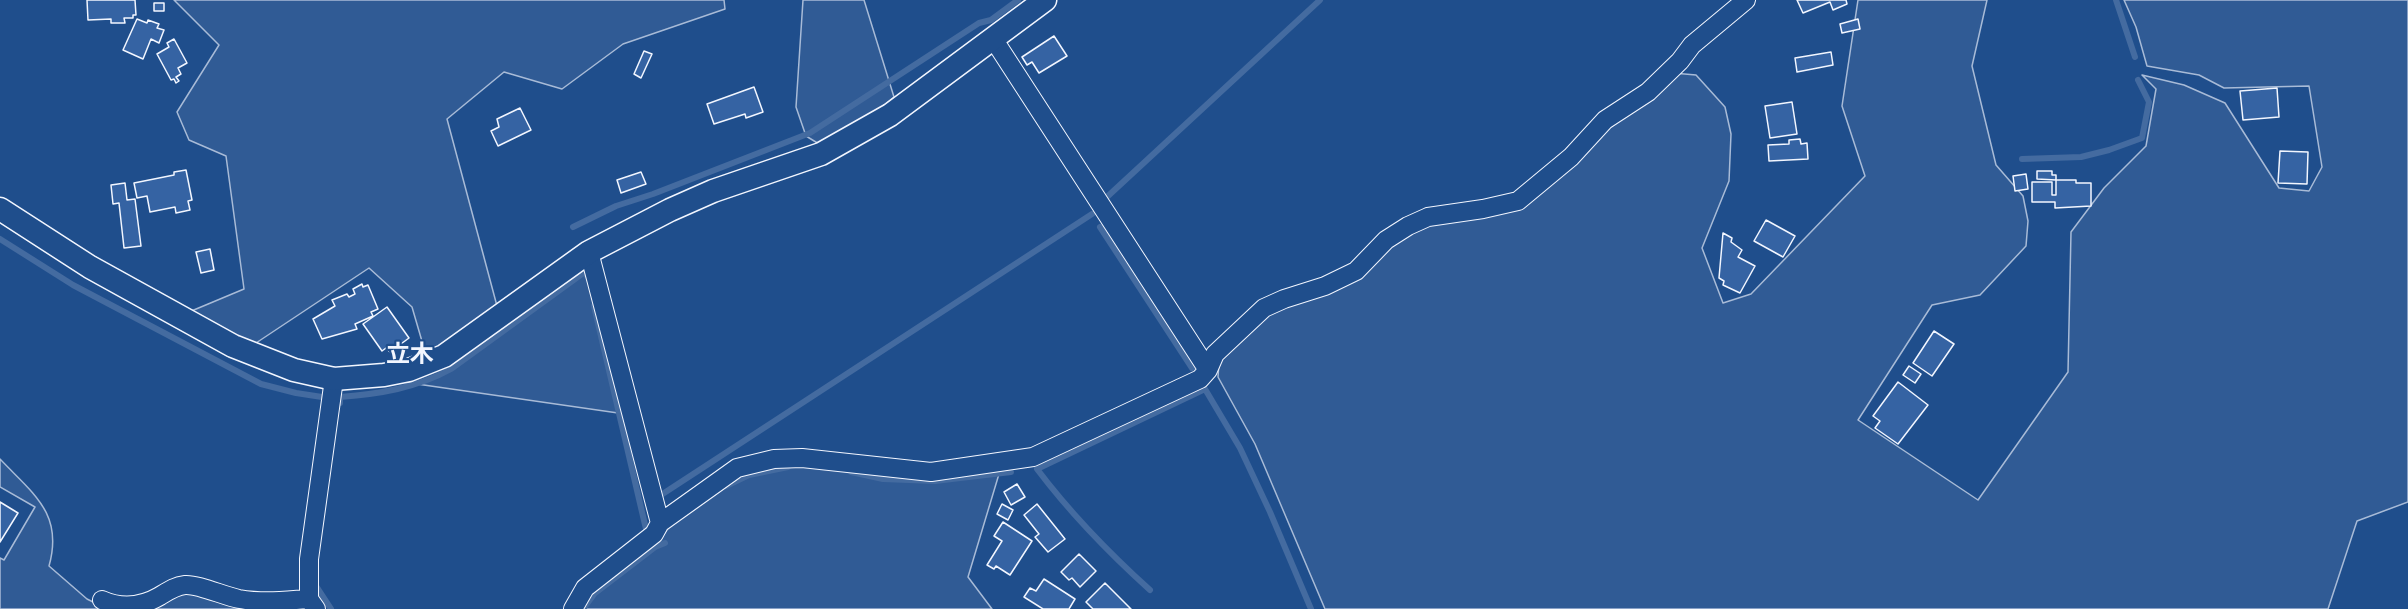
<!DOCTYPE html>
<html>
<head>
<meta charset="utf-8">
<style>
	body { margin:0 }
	canvas { display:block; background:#1f4e8c }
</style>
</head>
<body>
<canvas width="2408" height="609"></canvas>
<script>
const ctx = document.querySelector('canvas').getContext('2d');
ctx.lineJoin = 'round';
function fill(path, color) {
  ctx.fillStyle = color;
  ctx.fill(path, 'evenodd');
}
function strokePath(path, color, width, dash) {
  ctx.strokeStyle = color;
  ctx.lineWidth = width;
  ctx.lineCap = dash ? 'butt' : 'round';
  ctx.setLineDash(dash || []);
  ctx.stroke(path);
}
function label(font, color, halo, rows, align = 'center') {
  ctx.font = font + ' Karla,"Noto Sans JP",sans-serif';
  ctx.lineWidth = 4.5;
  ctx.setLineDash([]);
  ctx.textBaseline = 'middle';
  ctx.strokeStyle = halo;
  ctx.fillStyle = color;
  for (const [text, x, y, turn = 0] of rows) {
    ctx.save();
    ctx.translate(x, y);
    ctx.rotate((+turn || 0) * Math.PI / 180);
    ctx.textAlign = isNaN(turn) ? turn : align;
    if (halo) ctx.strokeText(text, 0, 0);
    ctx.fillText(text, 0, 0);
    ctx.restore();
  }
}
const green = new Path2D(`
	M174,0H724L725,9L623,44L562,89L504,72L447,119L497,306L426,355L412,307L369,268L253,345L189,312L244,289L226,156L189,140L177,112L219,45Z
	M803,0H864L894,97L876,112L819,144L806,136L796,107Z
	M1858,0H1987L1972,66L1996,165L2023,196L2028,221L2026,246L1980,295L1932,305L1858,420L1978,500L2068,372L2071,232L2104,188L2146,146L2156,89L2142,75L2184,85L2225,103L2279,188L2309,191L2322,167L2309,86L2224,88L2199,75L2147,66L2136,27L2124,0H2408V502L2357,521L2328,609H1325L1255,444L1218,377L1219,362L1270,312L1425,225L1520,205L1673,73L1696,75L1725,107L1731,134L1729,181L1702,248L1723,303L1751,294L1865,176L1842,106Z
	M583,265L588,268L625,414L396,381Z
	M0,459C32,493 64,513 49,566L87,599L107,609H0V558L4,560L35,507L0,487Z
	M806,464L929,478L999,474L968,577L992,609H580L588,592L664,534L675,518L751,470Z
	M181,592L303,605L301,609H146Z`);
const stream = new Path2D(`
	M2116,0L2135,57
	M2022,159L2081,157L2109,150L2142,138L2149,102L2138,80
	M1108,196L1320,0
	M573,227L616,206L653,194L810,133L979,23L991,20L1018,0
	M1100,227L1192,368
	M0,239L73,285L261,384L296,393L322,397
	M340,403V397C379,394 417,388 451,369L586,271L587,276
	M851,472L883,479L935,481L1011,472
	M726,486L749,475L788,467
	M661,495L1092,214
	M655,547L665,543
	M314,583L331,609
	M1150,590C1109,553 1071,514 1037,469L1205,389L1240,448L1270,512L1311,609
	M583,609L595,593L655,547L646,529L594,306`);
const building = new Path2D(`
	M87,0H135L136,15H133V18H124L125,23H111V19L88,20Z
	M1797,0H1846L1847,4L1833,10L1830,2L1803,13Z
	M154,3H164V11H154Z
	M137,19L147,23L148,20L159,24L157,28L164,30L159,43L151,39L143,59L123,50Z
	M1858,19L1860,29L1842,33L1840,24Z
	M1054,36L1067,56L1039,73L1032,62L1027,65L1022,57Z
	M174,39L187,63L178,68L181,74L176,77L179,81L176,83L174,79L171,80L157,54L169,47L167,43Z
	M644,51L652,54L641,78L634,74Z
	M1831,52L1833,65L1797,72L1795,58Z
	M754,87L763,112L746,118L745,114L714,124L707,104Z
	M2277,88L2279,117L2243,120L2240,91Z
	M1792,102L1797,134L1770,138L1765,106Z
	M520,108L531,130L498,146L491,131L499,127L497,119Z
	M1800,139L1801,144L1807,143L1808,159L1769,161L1768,145L1789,144V140Z
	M2280,151L2308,152L2307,184L2278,183Z
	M186,170L192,200L188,201L190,210L176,213L175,207L150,212L147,196L137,198L134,183L174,175V172Z
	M2037,171H2052V175H2056V180L2037,179Z
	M641,172L646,184L621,193L617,180Z
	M2026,174L2028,189L2015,191L2013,176Z
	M2056,180H2076V183H2091V206L2055,208V202H2032V182H2052V195H2056Z
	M125,183L127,200L135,199L141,246L124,248L119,203L113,204L111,185Z
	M1766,220L1795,236L1783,257L1754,241Z
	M1723,233L1732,238L1731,242L1742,250L1738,257L1755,266L1740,293L1723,285L1724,281L1719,278Z
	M210,249L214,270L201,273L196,252Z
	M362,284L363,287L368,285L378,309L371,312L373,316L355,324L357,329L322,339L313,319L335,306L332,300L347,294L349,297L355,294L353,289Z
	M387,307L409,338L390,352L386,348L382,351L363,324Z
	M1934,331L1954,344L1932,376L1913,363Z
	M1909,366L1921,374L1915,383L1903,375Z
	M1898,382L1928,405L1898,444L1875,428L1880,421L1873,416Z
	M1017,484L1025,497L1011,505L1004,492Z
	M0,502L18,513L0,542Z
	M1002,504L1013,510L1008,520L997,514Z
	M1037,504L1065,539L1048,552L1035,537L1039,534L1024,515Z
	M1003,522L1032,541L1010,575L996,566L994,569L987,565L1002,541L994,536Z
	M1079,554L1096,571L1080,587L1072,578L1069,580L1061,572Z
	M1044,579L1075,599L1069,609H1043L1024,597L1030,588L1036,591Z
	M1105,583L1131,609H1093L1086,602Z`);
const minor = new Path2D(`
	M994,40L1208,370
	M589,252L660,523
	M102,600C122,609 141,607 160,596C168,591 175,586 185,585C198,584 224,596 239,599C262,603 285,601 309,599
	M316,609L309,599V559L334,379
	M573,609L585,588L654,534L660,523L737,468L774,459L802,458L931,472L1033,457L1200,379L1208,370L1215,354L1264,308L1284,299L1325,286L1356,271L1386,240L1408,226L1428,217L1483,209L1518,201L1571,157L1605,120L1648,92L1680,61L1692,45L1746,0`);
const tertiary = new Path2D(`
	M0,209L90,267L233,346L294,370L334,379L384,375L409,370L444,356L589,252L670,210L713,191L821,154L890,115L1045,0`);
const quarterNames = [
	["立木",410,355]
];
fill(green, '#305b95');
strokePath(green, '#a8bbd7', 1.5);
strokePath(stream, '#446ba0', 6);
fill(building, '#3563a3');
strokePath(building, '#f2f6ff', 1.5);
strokePath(minor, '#f2f6ff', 20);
strokePath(tertiary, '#f2f6ff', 25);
strokePath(minor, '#1f4e8c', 18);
strokePath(tertiary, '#1f4e8c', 22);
label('bold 24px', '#f2f6ff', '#1f4e8c', quarterNames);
</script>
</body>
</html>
